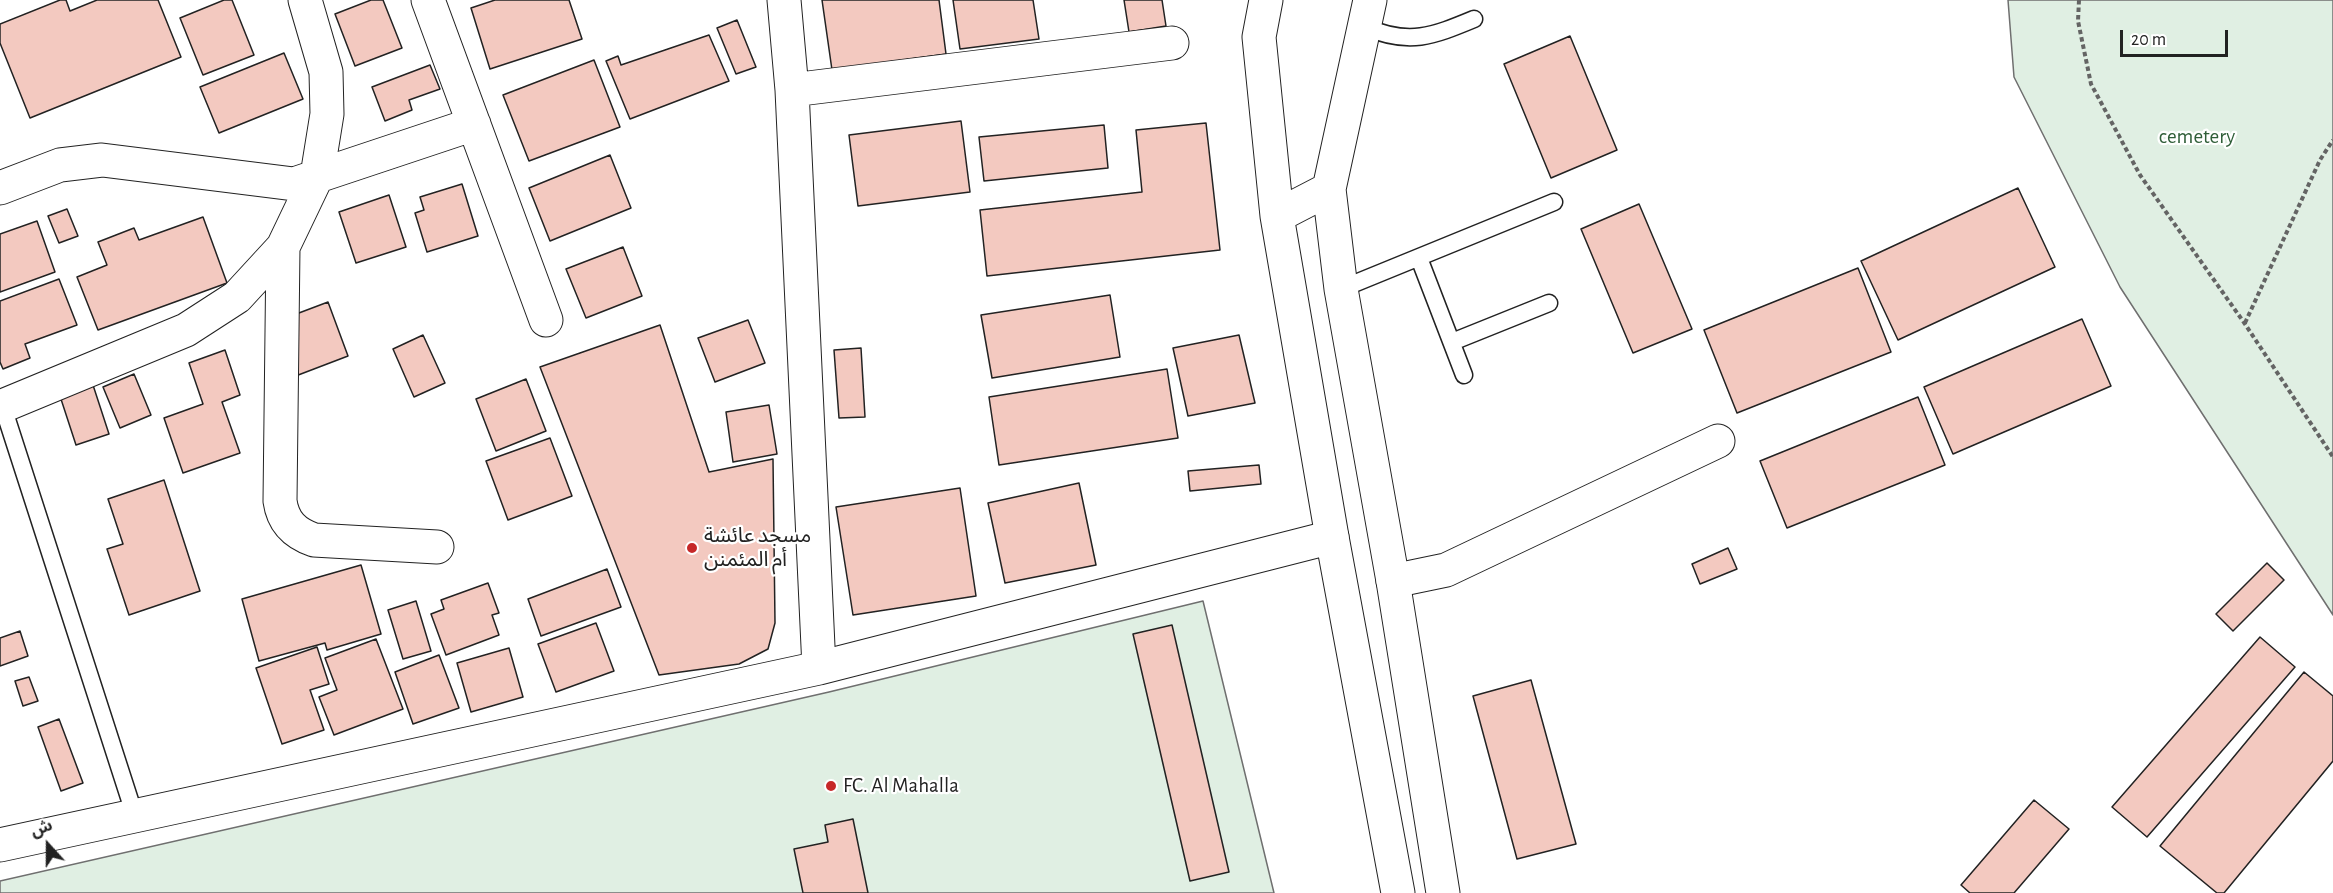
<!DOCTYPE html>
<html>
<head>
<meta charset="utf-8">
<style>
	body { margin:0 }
	#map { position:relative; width:2333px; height:893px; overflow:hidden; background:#fff; font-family:"Alegreya Sans","Noto Sans Arabic",sans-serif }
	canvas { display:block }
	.north { position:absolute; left:18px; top:815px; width:60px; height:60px; -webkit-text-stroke:4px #fff; paint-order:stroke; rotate:339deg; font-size:16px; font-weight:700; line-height:24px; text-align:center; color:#222 }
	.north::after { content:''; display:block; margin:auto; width:21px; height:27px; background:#222; clip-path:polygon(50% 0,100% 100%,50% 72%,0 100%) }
	.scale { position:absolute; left:2120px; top:30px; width:108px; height:27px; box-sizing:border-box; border:3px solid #222; border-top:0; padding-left:8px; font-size:18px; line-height:21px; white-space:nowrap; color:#222; -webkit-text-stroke:4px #fff; paint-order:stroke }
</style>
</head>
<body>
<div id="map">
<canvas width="2333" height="893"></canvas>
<div class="north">ش</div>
<div class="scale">20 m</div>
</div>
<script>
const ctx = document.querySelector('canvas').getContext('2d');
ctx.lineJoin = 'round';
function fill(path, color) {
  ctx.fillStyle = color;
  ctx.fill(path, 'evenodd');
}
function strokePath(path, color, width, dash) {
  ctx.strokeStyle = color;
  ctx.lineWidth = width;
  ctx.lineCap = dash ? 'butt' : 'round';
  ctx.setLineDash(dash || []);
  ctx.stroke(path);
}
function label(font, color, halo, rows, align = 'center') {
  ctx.font = font + ' "Alegreya Sans","Noto Sans Arabic",sans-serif';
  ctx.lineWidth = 4.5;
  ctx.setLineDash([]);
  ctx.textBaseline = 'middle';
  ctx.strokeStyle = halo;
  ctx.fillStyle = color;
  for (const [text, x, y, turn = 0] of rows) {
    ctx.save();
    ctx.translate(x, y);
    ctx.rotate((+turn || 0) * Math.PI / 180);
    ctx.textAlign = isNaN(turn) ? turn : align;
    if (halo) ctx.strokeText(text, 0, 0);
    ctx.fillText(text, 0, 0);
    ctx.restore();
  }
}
const green = new Path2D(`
	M2008,0H2333V615L2120,287L2014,77Z
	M1203,601L1274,893H0V881L829,692Z`);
const building = new Path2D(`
	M60,0H66L70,11L97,0H158L181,57L30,118L0,43V24Z
	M224,0H232L254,55L203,75L180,18Z
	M371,0H383L402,48L355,66L335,14Z
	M495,0H569L582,39L490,69L471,8Z
	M822,0H939L946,54L832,70Z
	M953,0H1033L1039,39L960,49Z
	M1124,0H1162L1166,26L1129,32Z
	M737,20L756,67L736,74L717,28Z
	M709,35L729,81L630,119L606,61L618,56L621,65Z
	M1570,36L1617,150L1551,178L1504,64Z
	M284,53L303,99L219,133L200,87Z
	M594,60L620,127L529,161L503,95Z
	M430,65L440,89L409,100L412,110L385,121L372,87Z
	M961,121L970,192L858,206L849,135Z
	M1206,123L1220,250L987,276L980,210L1142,192L1136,130Z
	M1104,125L1108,168L984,181L979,137Z
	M610,155L631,208L550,241L529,188Z
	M462,184L478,236L427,252L415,213L424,210L420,197Z
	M2018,188L2055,267L1898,340L1861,261Z
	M389,195L406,247L356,263L339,212Z
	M1639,204L1692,329L1633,353L1581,229Z
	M67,209L78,236L59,243L48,216Z
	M203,217L227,283L98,330L77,277L107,265L98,242L134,228L139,240Z
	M37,221L55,272L0,292V234Z
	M623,247L642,296L586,318L566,269Z
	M1858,268L1891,352L1737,413L1704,330Z
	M59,279L77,325L25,344L30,358L3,369L0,362V301Z
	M1110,295L1120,357L992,378L981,315Z
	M328,302L348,356L293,377L283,319Z
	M2082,319L2111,386L1953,454L1924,387Z
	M748,320L765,363L715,382L698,338Z
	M660,325L709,472L773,459L775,623L768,649L739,664L659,675L540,367Z
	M423,335L445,383L414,397L393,349Z
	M1239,335L1255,403L1188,416L1173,348Z
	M861,348L865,417L839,418L834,350Z
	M225,350L240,395L222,402L240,453L183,473L164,418L203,404L189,363Z
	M1167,369L1178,438L999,465L989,397Z
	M134,374L151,415L120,428L103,387Z
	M526,379L546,431L496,451L476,399Z
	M92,382L109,434L76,445L59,393Z
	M1918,397L1945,465L1787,528L1760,461Z
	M769,405L777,454L733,462L726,412Z
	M550,438L572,496L508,520L486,461Z
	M1259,465L1261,484L1190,491L1188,471Z
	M164,480L200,591L129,615L107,549L123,544L108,499Z
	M1079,483L1096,565L1005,583L988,503Z
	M960,488L976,596L853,615L836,507Z
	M1728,548L1737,569L1700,584L1692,564Z
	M2267,563L2284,580L2233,631L2216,614Z
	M361,565L381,634L327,650L325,643L259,661L242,599Z
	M607,569L621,607L541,636L528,599Z
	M488,583L499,613L492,615L499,635L446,655L431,614L444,609L441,600Z
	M416,601L431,651L403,659L388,610Z
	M596,623L614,671L556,692L538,644Z
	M1172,625L1229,872L1190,881L1133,634Z
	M20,631L28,656L0,666V638Z
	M2260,637L2295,667L2147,837L2112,807Z
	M376,639L403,709L334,735L319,697L337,690L325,658Z
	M317,647L329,684L310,690L324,730L282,744L256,668Z
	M509,648L523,697L471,712L457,663Z
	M439,655L459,708L413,724L395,672Z
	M2304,672L2333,696V761L2224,893H2217L2160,846Z
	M29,677L38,701L23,706L15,681Z
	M1531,680L1576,844L1517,859L1473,696Z
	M59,719L83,783L61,791L38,727Z
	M2034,800L2069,829L2014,893H1970L1961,885Z
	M853,819L868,893H803L794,849L828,842L825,825Z`);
const path = new Path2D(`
	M2079,0L2078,21L2091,84L2140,175L2245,324L2333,457
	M2245,323L2320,160L2333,140`);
const lane = new Path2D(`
	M1366,27C1409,46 1433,36 1474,19
	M1419,258L1464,375
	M1341,289L1554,202
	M1452,342L1549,303
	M3,407L135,816`);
const street = new Path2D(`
	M428,0L546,320
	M784,0L792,90L819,668
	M792,90L1172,43
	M0,188L60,165L102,160L294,184L474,124
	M283,247L280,501C283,522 294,533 314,540L437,547
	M0,407L186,330L237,297L283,247L317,176L327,114L326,72L305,0
	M1393,581L1446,570L1718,441
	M0,845L819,668L1332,537`);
const secondary = new Path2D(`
	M1266,0L1259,37L1277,216L1332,537L1398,893
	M1370,0L1329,189L1341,289L1393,581L1443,893
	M1277,216L1329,189`);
const markers = [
	[692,548,6,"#c62828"],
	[831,786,6,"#c62828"]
];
const parkNames = [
	["cemetery",2197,137]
];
const poiNames = [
	["مسجد عائشة",704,536],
	["أم المئمنن",704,560],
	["FC. Al Mahalla",843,786]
];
fill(green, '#e0efe3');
strokePath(green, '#6f6f6f', 1.5);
fill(building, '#f3c9c0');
strokePath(building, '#222', 1.5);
strokePath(lane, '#222', 19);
strokePath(street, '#222', 35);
strokePath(secondary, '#222', 35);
strokePath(path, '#646464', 4, [4.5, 3]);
strokePath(lane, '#fff', 16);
strokePath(street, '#fff', 33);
strokePath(secondary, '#fff', 33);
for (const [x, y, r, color] of markers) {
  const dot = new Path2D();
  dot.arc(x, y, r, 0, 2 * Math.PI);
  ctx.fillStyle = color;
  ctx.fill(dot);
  strokePath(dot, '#fff', 2);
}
label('21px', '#2f5e38', '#fff', parkNames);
label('21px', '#222', '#fff', poiNames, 'left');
</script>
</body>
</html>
